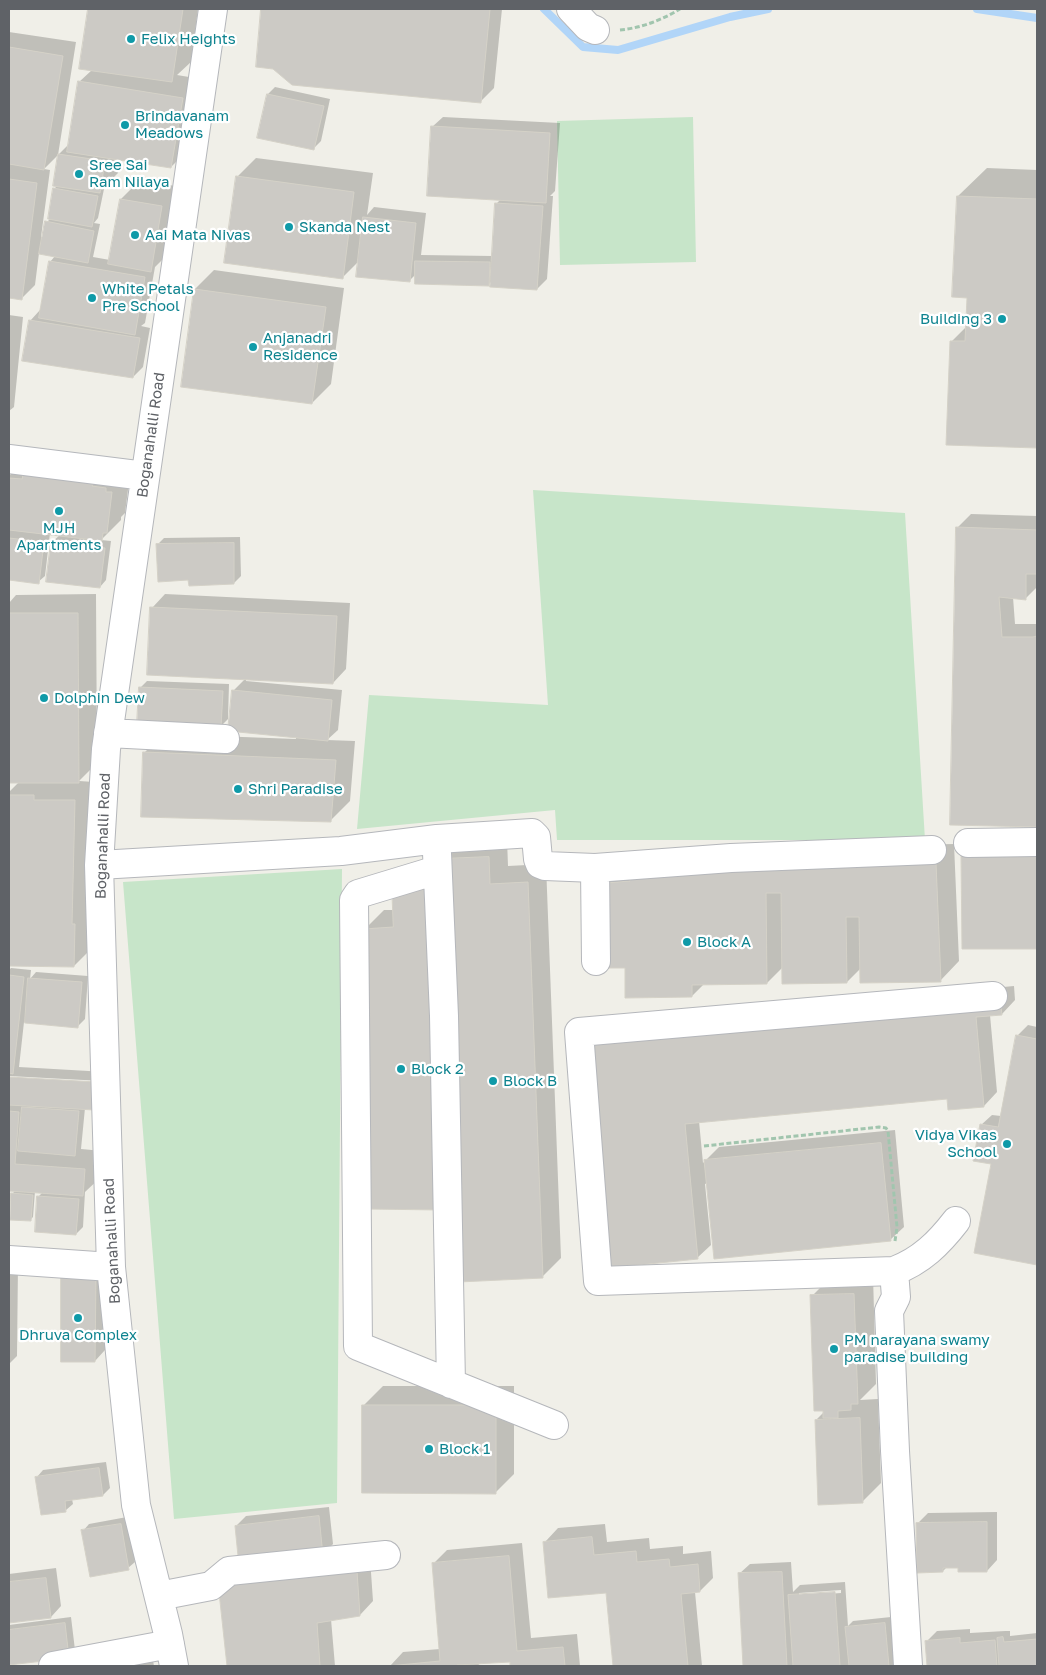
<!DOCTYPE html>
<html>
<head>
<meta charset="utf-8">
<style>
	body { margin:0 }
	#map { position:relative; width:1046px; height:1675px; overflow:hidden; background:#f0efe8; font-family:"Golos Text",sans-serif }
	canvas { display:block }
	.frame { position:absolute; inset:0; border:10px solid #5f6267; pointer-events:none }
</style>
</head>
<body>
<div id="map">
<canvas width="1046" height="1675"></canvas>
<div class="frame"></div>
</div>
<script>
const ctx = document.querySelector('canvas').getContext('2d');
ctx.lineJoin = 'round';
function fill(path, color) {
  ctx.fillStyle = color;
  ctx.fill(path, 'evenodd');
}
function strokePath(path, color, width, dash) {
  ctx.strokeStyle = color;
  ctx.lineWidth = width;
  ctx.lineCap = dash ? 'butt' : 'round';
  ctx.setLineDash(dash || []);
  ctx.stroke(path);
}
function label(font, color, halo, rows, align = 'center') {
  ctx.font = font + ' "Golos Text",sans-serif';
  ctx.lineWidth = 4.5;
  ctx.setLineDash([]);
  ctx.textBaseline = 'middle';
  ctx.strokeStyle = halo;
  ctx.fillStyle = color;
  for (const [text, x, y, turn = 0] of rows) {
    ctx.save();
    ctx.translate(x, y);
    ctx.rotate((+turn || 0) * Math.PI / 180);
    ctx.textAlign = isNaN(turn) ? turn : align;
    if (halo) ctx.strokeText(text, 0, 0);
    ctx.fillText(text, 0, 0);
    ctx.restore();
  }
}
const green = new Path2D(`
	M693,117L696,262L560,265L557,121Z
	M533,490L905,513L925,840H557L555,810L357,829L369,695L548,705Z
	M342,869L337,1503L174,1519L123,882Z`);
const shadow = new Path2D(`
	M89,9H198L191,62L177,75L201,79L190,148L171,167L121,159L118,173L102,189H104L98,218L94,223L100,224L93,257L110,260L121,199L140,180L181,187L170,252L155,267L145,323L141,326L150,328L143,367L133,377L30,321L40,310L50,262L55,256L39,253L35,285L22,298L9,297V32L76,42L58,155L44,169L50,170L41,237L44,238L47,222L51,218L54,189L58,185L59,154L69,144L79,82L92,70L80,68Z
	M263,9H502L494,88L480,102L257,66Z
	M275,87L330,99L321,141L314,148L259,137L268,94Z
	M443,117L560,123L555,191L550,196H553L547,279L537,289L491,282L489,284L416,274L409,281L359,261L342,278L237,177L256,158L373,173L367,215L374,207L426,213L421,255L493,256L496,204L501,199L432,127Z
	M987,168L1037,170V447L947,443L952,341L967,326L968,297L958,196Z
	M214,270L344,288L331,384L312,403L195,289Z
	M9,315L23,317L14,407L9,411Z
	M26,459L130,474L125,513L121,517V520L101,540L111,541L106,580L100,587L52,542L60,535L50,533L45,576L38,582L9,579V476Z
	M971,514L1037,516V587L1025,599L1013,597L1015,624H1037V826L951,824L957,528Z
	M240,537L241,576L234,583L158,544L164,538Z
	M96,594L97,763L79,781L94,782L93,947L74,966L9,965V792L19,782H9V603L16,595Z
	M165,594L350,603L346,669L333,683L246,678V681L342,690L338,730L327,740L355,741L350,801L331,820L144,753L163,734L296,739V737L233,691L246,678L152,608Z
	M147,681L229,684L228,719L221,726L140,688Z
	M507,839L508,866L546,864L561,1258L542,1277L365,929L384,910H394L463,841Z
	M1037,841V947L963,948Z
	M954,844L959,961L940,981L861,968L847,982L783,967L767,983L704,984L692,996L626,967L609,883L628,864H635L649,850Z
	M11,968L31,970L30,979L36,972L88,976L85,1019L78,1026L24,1022L19,1067L106,1072L104,1099L94,1109L85,1108L81,1149L103,1151L102,1176L85,1192L83,1227L76,1234L36,1231L39,1196L43,1192L35,1191L33,1217L30,1220L11,1219L12,1194L16,1190L9,1189V1078L102,1084V1081L9,1076V970Z
	M1014,986L1015,1000L1002,1014L990,1015L997,1092L984,1106L948,1098L699,1121L703,1163L719,1147L895,1130L904,1227L890,1240L708,1183L705,1184L711,1245L697,1258L602,1025Z
	M1028,1025L1037,1027V1264L975,1252L992,1163L981,1125L992,1115L1001,1116L1017,1036Z
	M9,1263L18,1264L17,1356L9,1364Z
	M73,1264H105V1350L95,1361Z
	M873,1275L876,1384L860,1400L878,1399L881,1483L862,1502L816,1420L824,1412L812,1296L831,1277Z
	M383,1386H514V1474L495,1493L364,1405Z
	M106,1462L110,1488L103,1495L72,1499L73,1504L66,1510L37,1477L43,1470Z
	M329,1507L333,1544L323,1555L236,1526L246,1516Z
	M997,1512V1560L987,1571L959,1566L947,1567L943,1571L917,1524L928,1513Z
	M127,1517L135,1562L128,1568L83,1531L89,1524Z
	M605,1524L607,1542L649,1538L650,1549L683,1546V1554L711,1551L713,1578L700,1591L695,1592L702,1666H614L608,1592L545,1542L558,1528Z
	M522,1543L531,1638L577,1634L580,1666H511V1660L482,1662L477,1666H390L403,1652L440,1649L433,1564L447,1550Z
	M370,1558L373,1601L360,1615L331,1619L335,1666H228L220,1583Z
	M791,1562L793,1592L800,1585L845,1582L848,1626L853,1621L891,1617L896,1662L892,1666H744L739,1574L750,1564ZM841,1590V1593L799,1596V1593Z
	M56,1568L61,1606L51,1617L9,1622V1574Z
	M71,1617L75,1650L68,1657L9,1664V1625Z
	M970,1629V1633L1005,1631H1010V1636L1037,1633V1666H928L926,1642L937,1631Z
	M151,1650L154,1666H105Z`);
const stream = new Path2D(`
	M544,9L583,47L618,50L730,17L768,9
	M977,9L1037,18`);
const building = new Path2D(`
	M88,9H183L172,82L79,69Z
	M261,9H490L481,103L292,85L273,69L256,67Z
	M9,47L63,56L44,170L9,164Z
	M78,81L183,98L171,168L67,152Z
	M267,94L324,106L314,150L257,138Z
	M431,126L550,133L546,203L427,196Z
	M58,154L105,161L100,193L53,186Z
	M236,176L354,192L343,279L224,263Z
	M9,179L37,183L22,300L9,298Z
	M53,188L98,196L92,227L48,219Z
	M957,196L1037,199V448L946,445L950,341H965L967,298L952,297Z
	M120,199L162,206L151,272L108,264Z
	M495,203L543,206L537,290L490,287Z
	M363,217L416,223L410,282L356,277Z
	M45,221L94,231L88,263L39,254Z
	M49,261L145,277L135,335L39,318Z
	M415,261L490,262L489,286L415,284Z
	M194,289L326,307L312,404L181,387Z
	M29,320L140,338L133,378L22,361Z
	M23,475L93,484L92,486L106,488V492H112L107,533H103L102,541L9,530V478L22,479Z
	M956,527L1037,530V574H1026V600L999,597L1002,637H1033L1037,636V827L950,825Z
	M9,538L44,542L39,584L9,580Z
	M51,542L105,548L100,588L46,582Z
	M234,543V584L189,586L188,580L158,582L156,544Z
	M150,607L337,616L333,684L147,675Z
	M9,613H78L79,783H9Z
	M139,687L223,691L221,727L137,724Z
	M232,690L332,700L328,741L228,731Z
	M143,752L336,760L331,822L141,817Z
	M9,795H34V800H75L72,924H75L74,967L9,966Z
	M1037,854V949H962L961,855Z
	M489,857L490,884L528,882L543,1278L459,1282L442,859Z
	M936,863L941,982L860,983L859,917H846L847,983L782,984L781,893H766L767,984L692,985V997L625,998V968H606L607,883L630,881L629,868Z
	M392,887H434L440,1210L367,1209L364,929L393,927Z
	M9,975L24,977L13,1074L9,1073Z
	M28,978L82,982L78,1028L25,1023Z
	M1000,999L1002,1015L976,1017L984,1107L948,1110L947,1099L685,1124L698,1259L609,1268L587,1038Z
	M1016,1035L1037,1039V1265L974,1253L991,1164L973,1161L980,1124L998,1127Z
	M9,1077L96,1082L94,1110L9,1105Z
	M22,1107L79,1111L75,1156L18,1151Z
	M9,1111L19,1112L15,1164L85,1169L83,1196L9,1191Z
	M881,1143L891,1241L714,1259L704,1160Z
	M11,1193L33,1195L31,1221L10,1220Z
	M37,1196L79,1199L76,1235L35,1232Z
	M61,1274H96L95,1362H61Z
	M854,1294L858,1404H851V1410L838,1411V1418H823V1411H814L810,1295Z
	M362,1405H496V1494L362,1493Z
	M860,1418L863,1503L818,1505L815,1420Z
	M99,1468L103,1496L65,1501L66,1512L41,1515L35,1477Z
	M319,1516L323,1556L239,1566L235,1526Z
	M987,1522V1572H958V1568H943V1572L917,1573L916,1523Z
	M121,1524L129,1570L90,1577L81,1530Z
	M592,1537L594,1555L636,1551L637,1562L669,1559L670,1567L698,1564L700,1592L681,1594L688,1666H613L606,1593L548,1598L543,1542Z
	M509,1556L517,1651L563,1647L565,1666H510V1662L457,1665L459,1666H389L440,1661L432,1563Z
	M357,1571L360,1616L317,1623L320,1666H227L218,1583Z
	M782,1572L787,1666H743L738,1573Z
	M46,1578L51,1618L9,1623V1582Z
	M835,1592L840,1666H793L788,1595Z
	M65,1623L69,1658L9,1665V1630Z
	M885,1623L889,1666H849L845,1627Z
	M1003,1637L1004,1642L1037,1639V1666H999L997,1638Z
	M960,1638V1643L995,1640L997,1666H927L925,1641Z`);
const path = new Path2D(`
	M620,30C641,28 662,20 680,9
	M704,1146L879,1127L886,1128L888,1131L897,1227L895,1241`);
const minor = new Path2D(`
	M571,9L588,27L595,30
	M9,459L145,476
	M108,733L225,739
	M968,843L1037,842
	M437,853L444,1016L451,1384
	M99,865L341,851L437,839L532,833L536,837L538,859L540,864L545,866L595,868L731,858L932,850
	M595,868L596,961
	M437,870L358,894L354,900L358,1346L554,1425
	M956,1221C939,1243 921,1261 894,1271L598,1281L579,1032L993,996
	M9,1260L111,1267
	M894,1271L896,1297L889,1311L895,1451L908,1666
	M159,1596L211,1586L229,1571L386,1555
	M53,1666L170,1644
	M174,1666L168,1634L136,1505L111,1267L99,865L106,749L213,9`);
const markers = [
	[131,39,5,"#0f9aa8"],
	[125,125,5,"#0f9aa8"],
	[79,174,5,"#0f9aa8"],
	[289,227,5,"#0f9aa8"],
	[135,235,5,"#0f9aa8"],
	[92,298,5,"#0f9aa8"],
	[1002,319,5,"#0f9aa8"],
	[253,347,5,"#0f9aa8"],
	[59,511,5,"#0f9aa8"],
	[44,698,5,"#0f9aa8"],
	[238,789,5,"#0f9aa8"],
	[687,942,5,"#0f9aa8"],
	[401,1069,5,"#0f9aa8"],
	[493,1081,5,"#0f9aa8"],
	[1007,1144,5,"#0f9aa8"],
	[78,1318,5,"#0f9aa8"],
	[834,1349,5,"#0f9aa8"],
	[429,1449,5,"#0f9aa8"]
];
const cultureNames = [
	["Felix Heights",141,39],
	["Brindavanam",135,116],
	["Meadows",135,133],
	["Sree Sai",89,165],
	["Ram Nilaya",89,182],
	["Skanda Nest",299,227],
	["Aai Mata Nivas",145,235],
	["White Petals",102,289],
	["Pre School",102,306],
	["Building 3",992,319,"right"],
	["Anjanadri",263,338],
	["Residence",263,355],
	["MJH",59,528,"center"],
	["Apartments",59,545,"center"],
	["Dolphin Dew",54,698],
	["Shri Paradise",248,789],
	["Block A",697,942],
	["Block 2",411,1069],
	["Block B",503,1081],
	["Vidya Vikas",997,1135,"right"],
	["School",997,1152,"right"],
	["Dhruva Complex",78,1335,"center"],
	["PM narayana swamy",844,1340],
	["paradise building",844,1357],
	["Block 1",439,1449]
];
const streetNames = [
	["Boganahalli Road",151,435,-82],
	["Boganahalli Road",103,836,-88],
	["Boganahalli Road",112,1241,-93]
];
fill(green, '#c7e5c9');
fill(shadow, '#0003');
strokePath(stream, '#b1d5f8', 8);
fill(building, '#cccac5');
strokePath(building, '#d4d1c7', 1);
strokePath(minor, '#b5b7bb', 30);
strokePath(path, '#a1c5ae', 3, [5, 2.5]);
strokePath(minor, '#fff', 28);
for (const [x, y, r, color] of markers) {
  const dot = new Path2D();
  dot.arc(x, y, r, 0, 2 * Math.PI);
  ctx.fillStyle = color;
  ctx.fill(dot);
  strokePath(dot, '#fff', 2);
}
label('15px', '#0d838f', '#fff', cultureNames, 'left');
label('15px', '#5f6267', '#fff', streetNames);
</script>
</body>
</html>
